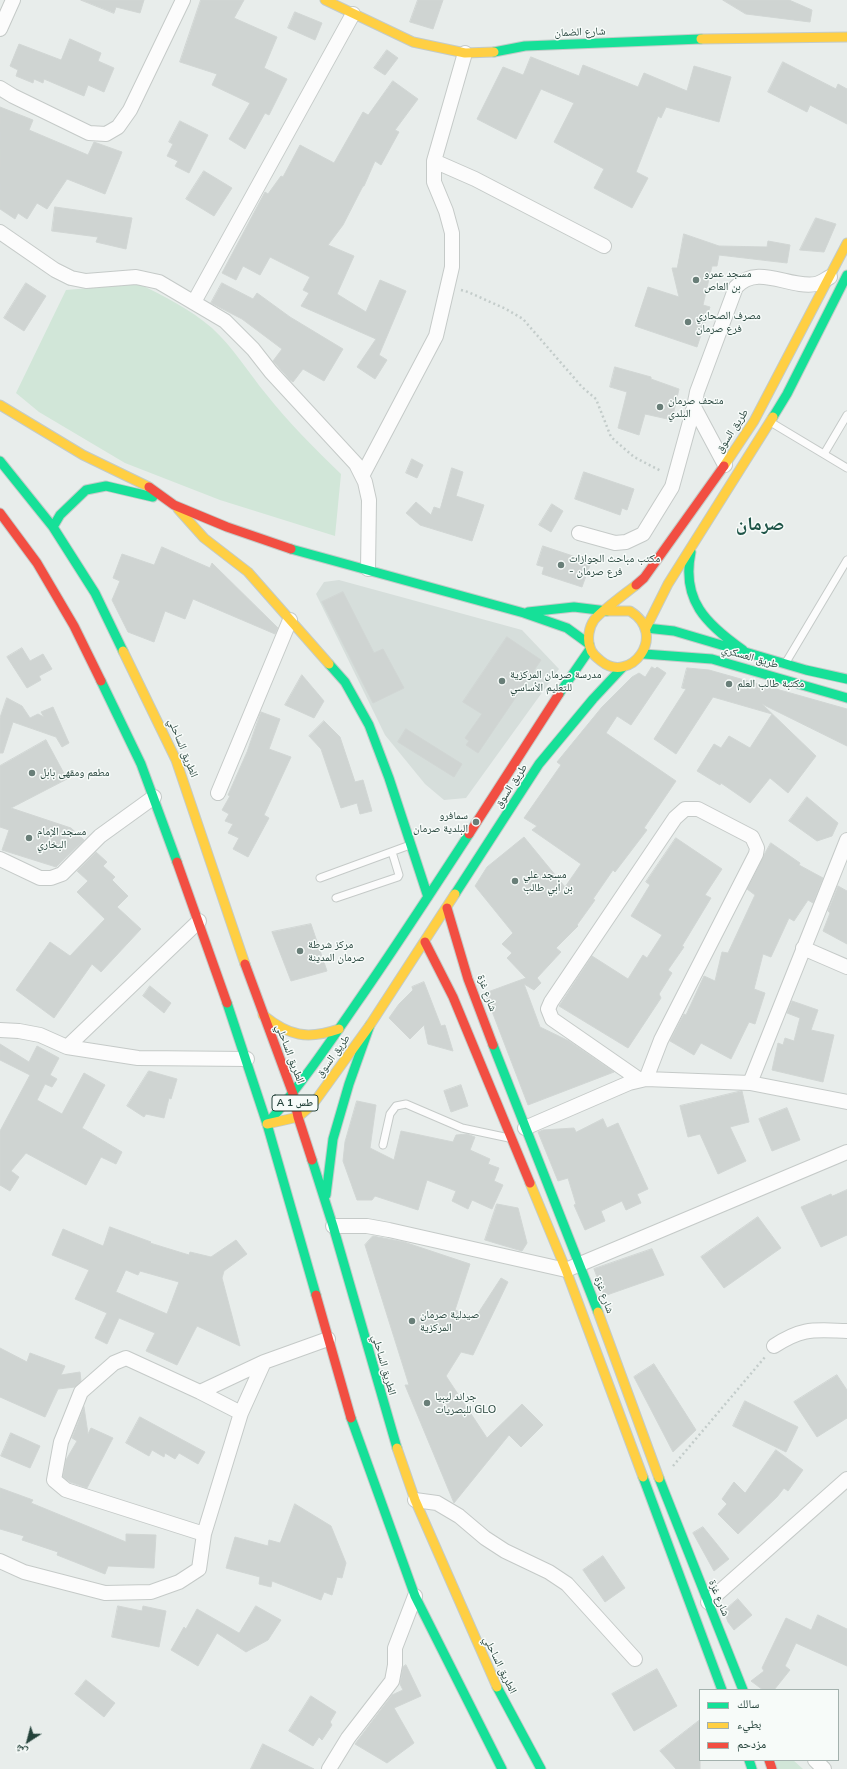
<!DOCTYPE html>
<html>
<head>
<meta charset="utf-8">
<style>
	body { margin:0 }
	#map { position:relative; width:847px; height:1769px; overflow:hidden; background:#e8edeb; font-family:Mulish,"Noto Naskh Arabic",sans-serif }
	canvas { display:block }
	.legend { position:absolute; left:699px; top:1689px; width:140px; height:72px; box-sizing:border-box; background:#f7fbf9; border:1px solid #a3b1ad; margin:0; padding:5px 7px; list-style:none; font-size:12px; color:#24423a }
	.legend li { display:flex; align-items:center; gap:8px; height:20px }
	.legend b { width:20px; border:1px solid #a3b1ad }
	.north { position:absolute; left:8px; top:1721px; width:40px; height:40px; -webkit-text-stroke:3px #f7fbf9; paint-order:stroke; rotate:216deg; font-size:11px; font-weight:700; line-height:16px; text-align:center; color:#24423a }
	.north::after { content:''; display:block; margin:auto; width:14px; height:18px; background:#24423a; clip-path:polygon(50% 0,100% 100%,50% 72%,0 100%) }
</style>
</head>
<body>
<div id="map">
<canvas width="847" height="1769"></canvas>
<ul class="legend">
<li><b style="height:5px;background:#16e098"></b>سالك</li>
<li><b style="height:5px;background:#ffcf43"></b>بطيء</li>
<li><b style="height:5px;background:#f24e42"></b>مزدحم</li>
</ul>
<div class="north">ش</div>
</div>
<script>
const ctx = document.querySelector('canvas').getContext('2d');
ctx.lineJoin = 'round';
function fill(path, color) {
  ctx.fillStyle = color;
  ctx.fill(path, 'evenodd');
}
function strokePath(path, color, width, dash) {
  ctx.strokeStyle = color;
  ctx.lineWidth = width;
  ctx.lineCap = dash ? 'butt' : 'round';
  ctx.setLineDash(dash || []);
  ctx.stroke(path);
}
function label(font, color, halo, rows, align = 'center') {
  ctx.font = font + ' Mulish,"Noto Naskh Arabic",sans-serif';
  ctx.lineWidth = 3;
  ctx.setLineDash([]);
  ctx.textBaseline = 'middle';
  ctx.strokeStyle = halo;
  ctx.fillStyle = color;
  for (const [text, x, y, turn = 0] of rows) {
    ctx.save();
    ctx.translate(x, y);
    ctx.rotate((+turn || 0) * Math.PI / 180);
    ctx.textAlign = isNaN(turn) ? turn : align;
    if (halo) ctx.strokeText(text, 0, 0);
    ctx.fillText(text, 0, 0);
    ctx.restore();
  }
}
const built = new Path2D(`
	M339,580L522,630L559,669L466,798L444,800L425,784L385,735L316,594L324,582Z`);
const green = new Path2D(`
	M139,284C164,296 190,309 212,328C233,347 248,372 266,394C289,423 315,449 341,474L335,536L220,500L125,463L39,412L16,393L66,290Z
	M776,1760H793L803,1769H776Z`);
const building = new Path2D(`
	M81,0H144L140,13L116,7L114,13Z
	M201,0H244L234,18L277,37L264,68L287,79L269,115L265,113L245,149L229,139L250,103L212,85L217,74L180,62Z
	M418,0H443L433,29L410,22Z
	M723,0H789L812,10L810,22L746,14Z
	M295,12L322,23L315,40L288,28Z
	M70,39L101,53L98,61L114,68L104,92L88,85L84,96L44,79L43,83L34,79L33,83L16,76L18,70L10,66L19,44L61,60Z
	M387,50L398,58L385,75L374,68Z
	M531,57L579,76L583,65L638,87L644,73L687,91L694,66L731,77L719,122L666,107L661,118L658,116L636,172L648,178L632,208L594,188L604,169L554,142L574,103L541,89L516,139L477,119L503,67L523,75Z
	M783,62L836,89L838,84L847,89V124L810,105L807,112L768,92Z
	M393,81L418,99L395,130L399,132L381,165L375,161L364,186H363L343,225L328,245L354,256L337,294L366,312L380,280L406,291L379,355L387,360L375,379L357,367L376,339L301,306L309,293L303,290L310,277L270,257L260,275L243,266L236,280L222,273L265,192L268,194L281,176L283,177L300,145L334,163L363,112L368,115Z
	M0,107L33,120L29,130L88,155L94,142L122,152L105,194L67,179L47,209L37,203L27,219L18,213L15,219L0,209Z
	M180,121L208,135L189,173L175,166L178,161L167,156L173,144L169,142Z
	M204,171L232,188L214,216L186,199Z
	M55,207L132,218L126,249L96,242L98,237L52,231Z
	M816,218L836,224L824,252L800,250Z
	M684,234L719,246L767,247L768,241L790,245L787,263L719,255L717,266H712L703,305L710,307L697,347L635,326L648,287L679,297L672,268H677Z
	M26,283L46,296L24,331L4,318Z
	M222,283L253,299L257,293L290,317L343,349L324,381L303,369L293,382L290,380L273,361L282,349L242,319L211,303Z
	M615,367L651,377V379L679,389L672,420L645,414L639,435L618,428L627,392L610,387Z
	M412,459L423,465L417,478L406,473Z
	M452,468L463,472L456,496L484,505L472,541L420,525L406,513L416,502L431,515L434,507L440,509Z
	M584,472L634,489L627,510L622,508L620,515L575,499Z
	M552,504L563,511L551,532L539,525Z
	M543,546L591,562L582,587L542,574L544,567L537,565Z
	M162,547L210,568L212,563L278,628L275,634L193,599L185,619L165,611L154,642L128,632L112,600L120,581L113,578L122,554L154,565Z
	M343,592L374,653L383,649L404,688L373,703L322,602Z
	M507,637L541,660L478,753L466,745L469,741L465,738L482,714L463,702Z
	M22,648L30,661L43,654L52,669L39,676L41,680L27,688L7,657Z
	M652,667L655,669L657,667L666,673L631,725L617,716L606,733L676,781L644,828L647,830L615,872L613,870L593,899L595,900L577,925L578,926L556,948L561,952L537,978L541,983L534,990L524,984L540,1027L569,1041L614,1072L528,1105L485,993L526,978L507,958L512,953L502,944L513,933L475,886L487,867L524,837L565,887L581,864L532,830L537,826L524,818L561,765L557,762L602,707L632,677L639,673L645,677Z
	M687,668L709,670L847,709V746L762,704L816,756L788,793L770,778L750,803L721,783L720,785L697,771L714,744L721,748L729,736L750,748L772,714L713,697L676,754L654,739L686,689L682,688Z
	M302,675L324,701L314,718L285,705Z
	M7,698L22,706L30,718L38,714L44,717L41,712L53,707L69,743L62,747L56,737L13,722L3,753H0V718Z
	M261,712L280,719L269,749L291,757L264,815L269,818L248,857L233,849L239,838L228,833L233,824L225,821L229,814L222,810L230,796L228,795L247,752Z
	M324,721L340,737L355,782L363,780L372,811L360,814L357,803L341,808L321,749L309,736Z
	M406,729L462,764L454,777L398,742Z
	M46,740L67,779L11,808L71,828L84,840L56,867L2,850L9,830L0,827V766Z
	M807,797L838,823L832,836L817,841L789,821Z
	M676,838L722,869L705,895L711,898L682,946L684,947L668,970L672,973L659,994L661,998L628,1048L559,1006L592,956L628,979L643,955L647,958L662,935L631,916L650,885L646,882Z
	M771,843L800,863L799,865L823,878L813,903L808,900L794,921L789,918L771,957L763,954L754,989L765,993L755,1024L749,1022L731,1059L701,1043L694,1055L670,1041L684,1014L686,1015L704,976L715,981L722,952L728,953L755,895L747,889L765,853Z
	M96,852L107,862L103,866L115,877L112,880L128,896L117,907L141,929L101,972L92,964L54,1018L16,990L50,942L70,956L105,919L77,892L88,881L77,871Z
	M838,886L847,891V944L823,931L830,913L828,911Z
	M311,924L327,971L291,981L272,932Z
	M424,982L441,1026L445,1025L453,1051L428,1044L424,1025L410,1039L389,1018L399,1004L413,990L412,987Z
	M150,986L171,1003L164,1013L143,996Z
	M792,1001L818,1010L811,1030L834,1035L823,1082L772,1070L778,1043L783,1045L785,1038L794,1041L800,1018L787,1013Z
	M0,1044L29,1062L37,1046L59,1058L50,1075L57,1079L52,1087L45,1084L37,1100L62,1114L84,1073L105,1085L82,1128L122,1152L116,1164L101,1157L86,1185L26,1153L11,1171L19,1177L10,1191L0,1185V1131L30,1075L0,1060Z
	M149,1071L177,1079L171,1099L169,1098L164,1118L146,1114L144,1117L127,1106Z
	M461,1085L468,1106L451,1112L444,1091Z
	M742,1091L749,1122L730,1127L746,1161L718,1174L700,1134L688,1137L680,1106Z
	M357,1101L376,1105L370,1148L394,1160L401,1131L453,1142L456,1135L467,1134L475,1137L470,1150L490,1159L488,1164L499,1168L494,1181L503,1185L492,1209L472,1200L468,1209L452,1201L456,1191L427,1180L418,1210L375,1196L372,1200H357L343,1161L345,1142Z
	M787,1108L800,1140L772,1151L759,1119Z
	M603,1119L607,1128L618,1123L648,1189L637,1194L641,1203L626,1210L622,1201L601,1211L605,1221L585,1230L574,1205L576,1204L568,1178L558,1181L538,1132L543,1130L574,1128L576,1132Z
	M847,1190V1235L821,1247L801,1207L831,1194L832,1196Z
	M497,1204L518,1208L527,1243L522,1251L485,1240Z
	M758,1217L781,1248L724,1288L701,1257Z
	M110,1227L151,1242L150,1243L189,1255L190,1252L211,1257L236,1240L247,1254L224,1271L222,1278L240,1346L197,1326L177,1365L146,1351L155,1333L119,1318L107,1344L95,1338L107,1313L75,1299L89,1270L52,1255L63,1229L103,1246ZM126,1270L138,1275L140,1271L179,1282L167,1314L116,1292Z
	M373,1236L404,1242L470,1264L455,1310L475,1318L501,1278L508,1282L473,1355L461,1352L446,1376L487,1438L522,1404L543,1425L521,1447L509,1435L454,1503L405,1385H409L365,1245Z
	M652,1249L664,1275L604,1296L594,1269Z
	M0,1348L27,1362L30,1353L65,1366L61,1375L80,1372L81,1381L75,1387L58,1389L45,1417L0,1397Z
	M654,1364L696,1430L673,1452L634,1377Z
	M837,1375L847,1390V1418L817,1437L794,1402Z
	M745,1401L798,1427L786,1452L733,1426Z
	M84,1407L88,1434L91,1428L113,1438L87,1488L70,1482L63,1477L66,1460L77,1441L72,1438Z
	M140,1417L205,1452L198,1464L179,1453L175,1459L165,1453L164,1457L152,1450L149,1456L126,1443Z
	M11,1433L40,1446L30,1468L1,1456Z
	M776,1450L803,1470L788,1491L784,1488L777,1497L738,1534L718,1514L727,1504L722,1499L734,1482L745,1493Z
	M0,1488L33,1500L31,1503L126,1542V1534L156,1535L154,1568L108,1566L105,1574L57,1555L58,1552L22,1540L24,1536L0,1529Z
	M295,1504L331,1526L346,1563L342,1578L337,1577L332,1595L324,1592L321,1600L272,1581L271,1587L259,1584L260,1577L226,1568L235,1537L268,1546L269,1540L280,1543Z
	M703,1527L729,1559L714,1571L693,1533Z
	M603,1556L625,1588L605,1602L583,1570Z
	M738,1599L752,1615L734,1630L728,1622L724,1611Z
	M118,1606L142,1611L143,1606L166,1611L159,1647L112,1637Z
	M256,1606L281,1620L268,1640L246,1652L217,1633L198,1666L171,1650L184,1627L186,1629L197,1609L239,1633Z
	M818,1615L847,1629V1666L796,1643L785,1666L790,1670L774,1690H763L751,1681L764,1671L762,1668L786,1618L811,1630Z
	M406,1665L421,1696L394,1708L414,1743L387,1763L355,1744L392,1695L403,1690L400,1684L403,1667Z
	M657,1669L677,1706L634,1731L612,1694Z
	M86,1680L115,1703L104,1717L75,1694Z
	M311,1696L336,1712L330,1722L332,1725L322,1740L319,1737L313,1746L289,1731Z
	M700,1720V1769H676L660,1751Z
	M263,1744L314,1769H251Z`);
const path = new Path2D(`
	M461,290L468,292L506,309L523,319L582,387L596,399L611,437L634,457L661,471
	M673,1466L765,1357`);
const lane = new Path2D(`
	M772,423L847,468
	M824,454L847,415
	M785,664L847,560
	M320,878L410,845
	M336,898L398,877L399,875L392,852
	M383,1145L390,1114L396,1106L406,1104L462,1128L509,1138`);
const street = new Path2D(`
	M0,29L13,0
	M0,88L13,96L89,133L106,134L118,127L130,110L183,0
	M434,161L475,179L604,246
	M0,232L55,270L71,278L86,281L136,277L159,282L225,321L253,349L271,372L356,464L365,482L369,500L368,569
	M194,302L353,14
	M725,465L694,407L697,392L736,287C758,263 789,289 816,284C821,283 826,279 830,277
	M362,476L436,336L452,267V233L446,211L434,182V161L465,53
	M579,533L615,543L626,542L643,534L672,487L694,407
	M218,793L290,620
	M0,859L40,878H51L62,874L100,836L154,797
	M803,948L847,967
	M0,1030L19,1031L40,1035L67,1047L138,1058L247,1059
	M67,1047L199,921
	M640,1080L552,1019L548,1009L551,1002L675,818L685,809H698L752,837L757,848L756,854L661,1040L646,1079
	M750,1083L847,840
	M525,1128L629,1083L646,1079L750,1083L847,1102
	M333,1226H367L389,1230L566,1270L847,1152
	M774,1346C803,1327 814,1330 847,1331
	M200,1392L264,1362L328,1339
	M415,1500L437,1503L459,1516L485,1538L505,1551L549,1572L567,1584L635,1659
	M204,1534L66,1490L54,1480L61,1442L81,1392L114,1363L126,1358L200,1392L241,1413
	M0,1561L24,1572L105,1593L151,1592L179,1582L199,1569L204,1534L241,1413L264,1362
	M708,1602L847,1479
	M815,1760L824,1769
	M329,1769L348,1738L392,1681L395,1665V1648L415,1596`);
const fast = new Path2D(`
	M494,52L525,46L701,39
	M773,417L787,394L847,275
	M0,461L53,527L95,593L123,651
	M53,527L60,515L86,490L106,486L153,497
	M291,549L524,613L567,628L589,644
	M691,552C681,600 706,624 743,650
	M528,612L574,607L607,611
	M646,628L674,631L806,670L847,679
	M644,654L712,659L847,698
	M329,664L345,682L369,725L389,778L428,897
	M101,681L141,764L177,862
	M559,694L590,649
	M455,894L539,764L593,699L622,668
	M227,1003L267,1124L316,1295
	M493,1045L598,1312
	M267,1124C300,1086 328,1045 356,1004C395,948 432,891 469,834
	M312,1160L333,1226L397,1448
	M326,1195L333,1139L349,1084L370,1025
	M351,1418L415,1596L502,1769
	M643,1477L722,1690
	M659,1478L743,1690
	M497,1687L541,1769
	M749,1760L752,1769`);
const slow = new Path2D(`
	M325,0L413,42L465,53L494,52
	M701,39L847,37
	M0,405L83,455L149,487
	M724,466L754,421L847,243
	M178,509L204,538L248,572L329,664
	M607,611H630C669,635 630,685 601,661C596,657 591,653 590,647C587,639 589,627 594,620C601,611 626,593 636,585
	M646,628L668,584L773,417
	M123,651L176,760L245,964
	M263,1015C289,1036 307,1040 339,1029
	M267,1124L298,1117L313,1104L370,1025L455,894
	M530,1183L566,1270L643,1477
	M598,1312L659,1478
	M397,1448L415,1500L497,1687`);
const jam = new Path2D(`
	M149,487L174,505L227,527L291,549
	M0,513L37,563L74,626L101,681
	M636,585L644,578L724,466
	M469,834L559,694
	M177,862L227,1003
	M447,908L468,979L493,1045
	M425,942L453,997L530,1183
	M245,964L293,1094L298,1117L312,1160
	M316,1295L351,1418
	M769,1760L772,1769`);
const markers = [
	[696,280,4,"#697e78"],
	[688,322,4,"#697e78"],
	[660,407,4,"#697e78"],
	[561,565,4,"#697e78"],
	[502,681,4,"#697e78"],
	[729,684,4,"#697e78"],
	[32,773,4,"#697e78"],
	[476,822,4,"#697e78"],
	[29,838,4,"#697e78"],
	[515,881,4,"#697e78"],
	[300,951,4,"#697e78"],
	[412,1321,4,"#697e78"],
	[427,1403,4,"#697e78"]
];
const shields = [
	[295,1103,46]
];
const shieldNames = [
	["A 1 طس",295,1103]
];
const streetNames = [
	["شارع الضمان",580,32,-2],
	["طريق السوق",732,431,-57],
	["طريق العسكري",750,657,16],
	["الطريق الساحلي",183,748,68],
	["طريق السوق",511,786,-57],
	["شارع غزة",487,993,70],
	["الطريق الساحلي",290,1054,69],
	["طريق السوق",333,1056,-54],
	["شارع غزة",604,1295,70],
	["الطريق الساحلي",384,1365,74],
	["شارع غزة",719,1598,68],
	["الطريق الساحلي",500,1665,64]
];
const poiNames = [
	["مسجد عمرو",704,274],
	["بن العاص",704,287],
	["مصرف الصحاري",696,316],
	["فرع صرمان",696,329],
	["متحف صرمان",668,401],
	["البلدي",668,414],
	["مكتب مباحث الجوازات",569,559],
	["- فرع صرمان",569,572],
	["مدرسة صرمان المركزية",510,675],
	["للتعليم الأساسي",510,688],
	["مكتبة طالب العلم",737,684],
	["مطعم ومقهى بابل",40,773],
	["سمافرو",468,816,"right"],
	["البلدية صرمان",468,829,"right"],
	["مسجد الإمام",37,832],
	["البخاري",37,845],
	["مسجد علي",523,875],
	["بن أبي طالب",523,888],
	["مركز شرطة",308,945],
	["صرمان المدينة",308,958],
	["صيدلية صرمان",420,1315],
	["المركزية",420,1328],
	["جراند ليبيا",435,1397],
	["للبصريات GLO",435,1410]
];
const townNames = [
	["صرمان",760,524]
];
fill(built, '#d6dedb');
fill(green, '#d1e6d8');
fill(building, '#cfd4d2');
strokePath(building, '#d1d6d4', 1);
strokePath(lane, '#c5cac8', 9);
strokePath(street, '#c5cac8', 16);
strokePath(fast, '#c3cbc8', 11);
strokePath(slow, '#c3cbc8', 11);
strokePath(jam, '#c3cbc8', 11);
strokePath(path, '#c3ccca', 2.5, [2, 3]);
strokePath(lane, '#fcfcfc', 7);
strokePath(street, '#fcfcfc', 14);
strokePath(fast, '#16e098', 9);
strokePath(slow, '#ffcf43', 9);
strokePath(jam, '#f24e42', 9);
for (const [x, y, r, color] of markers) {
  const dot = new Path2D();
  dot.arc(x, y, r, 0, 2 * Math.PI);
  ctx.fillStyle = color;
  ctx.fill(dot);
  strokePath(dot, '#f7fbf9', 1.5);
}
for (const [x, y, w] of shields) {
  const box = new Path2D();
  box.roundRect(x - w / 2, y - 8, w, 16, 3);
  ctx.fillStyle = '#f7fbf9';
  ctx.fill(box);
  strokePath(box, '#24423a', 1);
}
label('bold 10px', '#24423a', null, shieldNames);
label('11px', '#24423a', '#f7fbf9', streetNames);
label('11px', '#24423a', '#f7fbf9', poiNames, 'left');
label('bold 19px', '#1f5548', '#f7fbf9', townNames);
</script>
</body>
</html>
